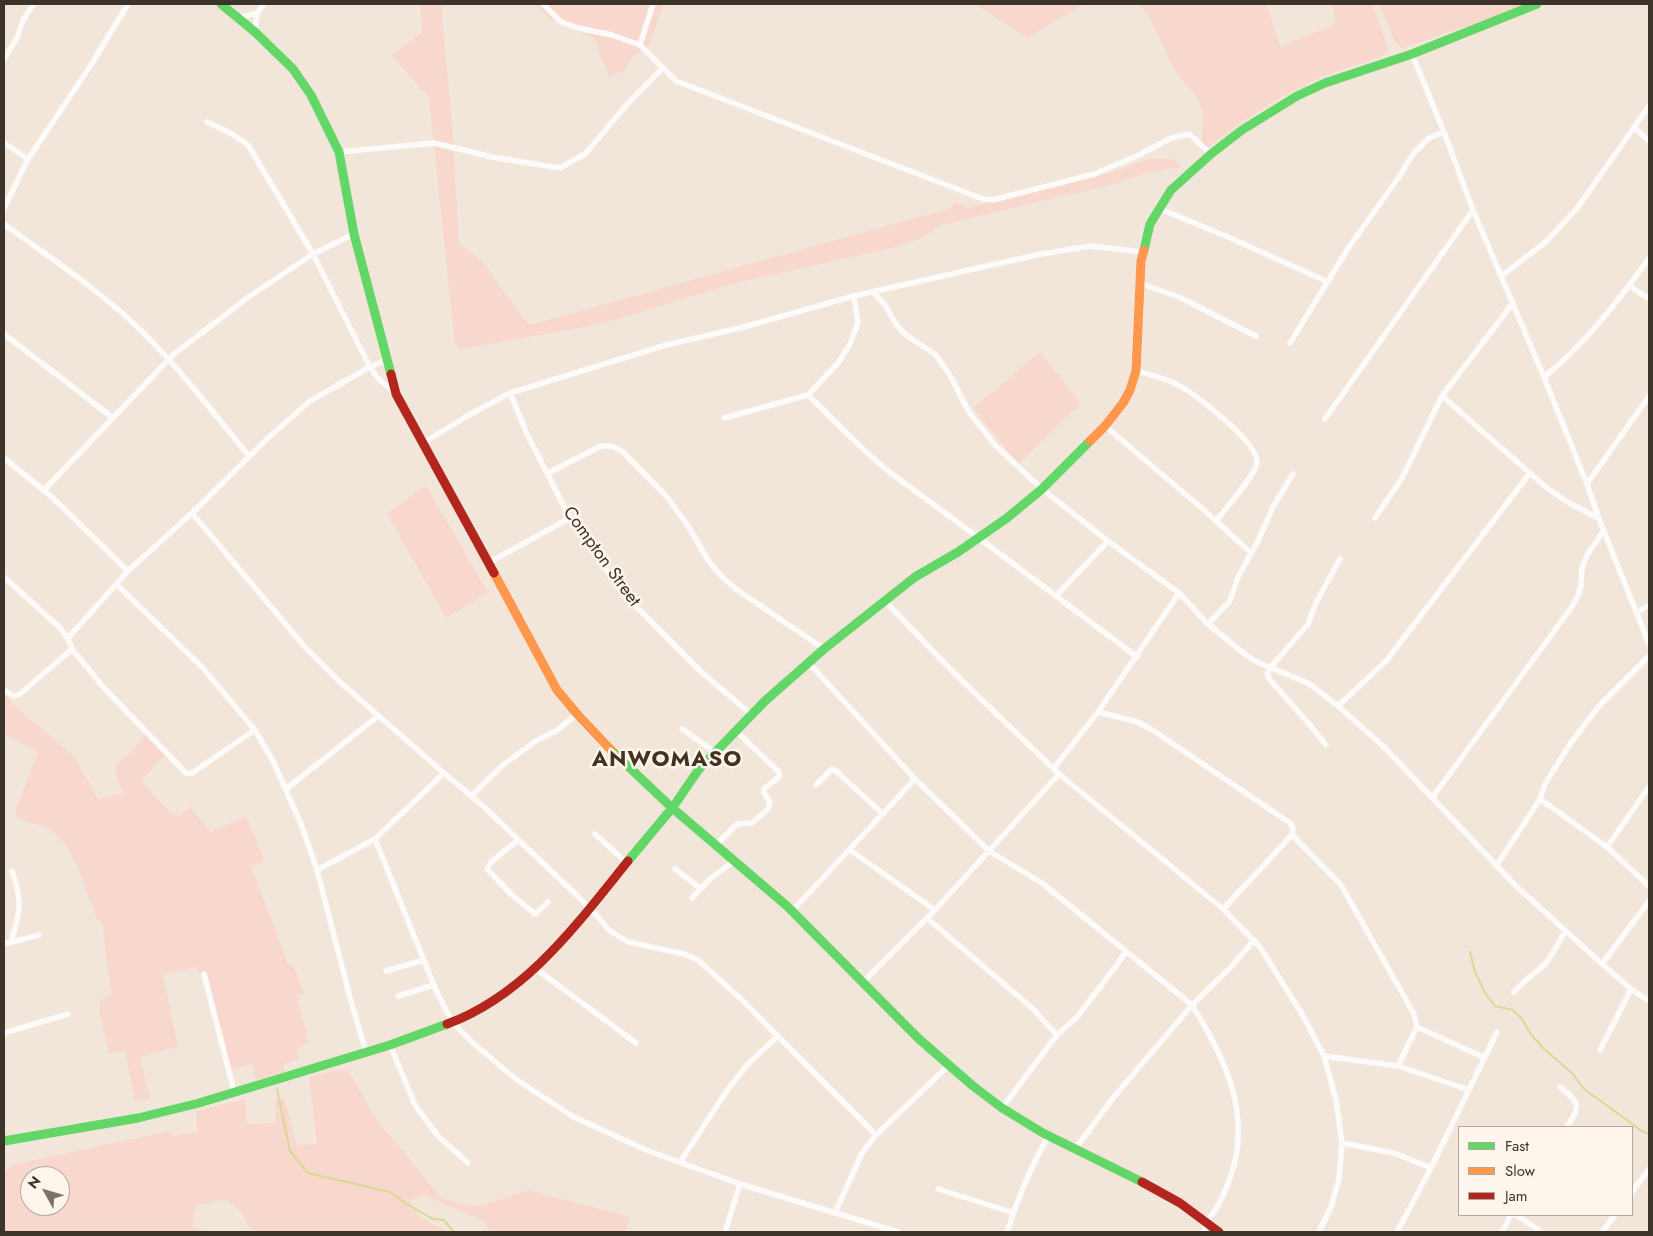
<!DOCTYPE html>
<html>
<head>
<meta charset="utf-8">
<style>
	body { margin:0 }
	#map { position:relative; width:1653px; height:1236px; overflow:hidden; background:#f2e6da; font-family:Jost,sans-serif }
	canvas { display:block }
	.frame { position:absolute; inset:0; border:5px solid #3c342b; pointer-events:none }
	.legend { position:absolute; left:1458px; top:1126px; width:175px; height:90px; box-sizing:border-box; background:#fef6ec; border:1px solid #b0a89f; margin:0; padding:6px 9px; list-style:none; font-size:15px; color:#3c342b }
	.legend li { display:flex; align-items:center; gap:10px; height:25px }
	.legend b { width:25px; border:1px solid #b0a89f }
	.north { position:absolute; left:20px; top:1166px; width:50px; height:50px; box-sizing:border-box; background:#fef6ec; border:1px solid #b0a89f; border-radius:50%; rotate:309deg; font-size:14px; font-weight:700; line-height:20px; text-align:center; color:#3c342b }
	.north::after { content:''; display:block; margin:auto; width:18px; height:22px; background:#7c7268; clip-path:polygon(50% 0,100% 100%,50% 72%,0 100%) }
</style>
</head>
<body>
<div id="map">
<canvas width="1653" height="1236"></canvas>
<div class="frame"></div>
<ul class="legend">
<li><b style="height:6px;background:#63d668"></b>Fast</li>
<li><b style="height:6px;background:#ff974d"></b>Slow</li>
<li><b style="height:6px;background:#b3261e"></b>Jam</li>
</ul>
<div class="north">N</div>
</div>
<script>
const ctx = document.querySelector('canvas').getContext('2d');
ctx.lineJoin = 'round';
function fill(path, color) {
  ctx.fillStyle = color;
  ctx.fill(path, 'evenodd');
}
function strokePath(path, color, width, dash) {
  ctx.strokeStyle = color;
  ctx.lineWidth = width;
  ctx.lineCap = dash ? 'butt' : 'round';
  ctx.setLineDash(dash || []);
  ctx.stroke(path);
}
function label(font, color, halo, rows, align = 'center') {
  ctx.font = font + ' Jost,sans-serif';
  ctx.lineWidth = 5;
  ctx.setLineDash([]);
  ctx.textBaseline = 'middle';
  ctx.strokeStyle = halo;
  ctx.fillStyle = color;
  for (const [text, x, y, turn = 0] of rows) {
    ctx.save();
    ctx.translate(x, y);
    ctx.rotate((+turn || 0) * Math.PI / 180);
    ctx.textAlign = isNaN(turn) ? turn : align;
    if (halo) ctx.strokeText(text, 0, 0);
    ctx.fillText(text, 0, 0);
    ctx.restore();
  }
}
const green = new Path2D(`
	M420,4H441L452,123L459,244L484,263L517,310L530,325L951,208L954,204L960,203L967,208L1110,173L1149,159H1173L1179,163L1180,167L1143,174L1111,185L941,225L924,237L896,247L736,283L601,324L461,349L455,345L429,98L392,55L422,32Z
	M535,4H664L649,45L632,57L626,70L609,77L594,38L550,19Z
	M975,4H1084L1027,38Z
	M1137,4H1266L1281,47L1299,38L1335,25L1334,10L1332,4H1372L1383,33L1388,53C1369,63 1347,67 1327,75C1283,93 1244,119 1207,148L1202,143C1201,127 1207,118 1198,101C1191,89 1180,79 1173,67C1165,52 1150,10 1137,4Z
	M1380,4H1526L1503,14L1403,48L1400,47L1394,41Z
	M1040,352L1081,403L1018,464L973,408Z
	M426,485L488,593L446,618L387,514Z
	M4,694L16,707L75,757L98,799L123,793L116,775V764L132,752L144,735L166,754L141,780L171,813L180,815L190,806L210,832L246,816L265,862L251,866L288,964H293L304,994L297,996L309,1043L296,1049L300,1059L284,1064L285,1072L256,1080L252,1064L231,1070L207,973L199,974L197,967L163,975L178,1047L140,1057L150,1098L135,1102L125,1050L109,1054L100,1017L99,1000L112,995L106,958L103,925L97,920C86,892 76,850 52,831C41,822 27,825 16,817L15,812L38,752L4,734Z
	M344,1069L351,1075L372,1113L441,1198L477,1207L528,1190L630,1217L625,1232H489L484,1221L423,1195L410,1201L420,1217L448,1232H256L247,1225L240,1210L228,1201L217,1200L210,1204L196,1205L192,1227L205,1232H4V1171L12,1165L169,1131L172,1136L197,1132L196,1111L245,1099L247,1124L276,1123L275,1099L284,1098L297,1145L317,1144L309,1077ZM30,1176H60V1206H30Z`);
const stream = new Path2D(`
	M1470,952L1475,972L1485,993L1495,1006L1513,1010L1522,1019L1530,1033L1543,1048L1572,1073L1584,1089L1642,1131L1649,1134
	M277,1089L290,1151L308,1173L390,1192L407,1204L433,1219L444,1220L454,1232`);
const street = new Path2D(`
	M543,4L561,22L578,28L612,35L640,45L676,81L983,199L993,200L1094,174L1137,156L1171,138L1189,134L1211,154
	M238,18L257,13
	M255,32L257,13L264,4
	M640,45L653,4
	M1412,54L1444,132L1473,210L1544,377L1587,484L1599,519L1649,644
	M4,59L17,38L23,20L34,4
	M207,122L232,134L248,145L313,254L370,367L377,377L394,393
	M1634,127L1649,141
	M4,143L28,159
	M339,152L434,143L492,157L560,168L585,154L630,101L663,68
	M4,208L28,159L91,65L128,4
	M1158,208L1228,237L1328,282
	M4,224C46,255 93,286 131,321C175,362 211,410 249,456
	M1501,276L1546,242L1578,207L1649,106
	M1139,283L1179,297L1256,336
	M1630,286L1649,299
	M873,292L885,305L897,326L906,335L936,355L951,377L969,412L995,445L1042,489L1108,541L1179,593L1208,624L1247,656L1257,662L1308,683L1338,706L1384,747L1514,884L1602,964L1631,989L1649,1001
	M4,334L113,418
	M1290,343L1349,247L1401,174L1413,154L1429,138L1444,132
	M1136,371C1151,375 1167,378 1180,386C1197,396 1258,442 1257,462C1257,474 1224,510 1216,521
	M1544,377C1584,346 1620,299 1649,258
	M510,393L527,434L570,518L622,592L700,671L751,714
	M808,395L866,452L888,471L979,538L1137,657
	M1442,396L1547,488L1566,501L1599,519
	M724,418L808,395L838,363L850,344L858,323L854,296
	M1325,419L1473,210
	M1105,426L1204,510L1251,553
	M423,443L469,415L510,393L666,345L740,328L854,296L1036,255L1090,246L1143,252
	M4,458L52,497L128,571
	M548,473L601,446H611L622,451L667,497L688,526L708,560L720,575L736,589L824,649
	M1587,484L1649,396
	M44,490L173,355L247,298L313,254L354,234
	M192,513L304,646L340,682L444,773L483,806L590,908L609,930L628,942L684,954L698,960L742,1000L876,1135
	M1375,518L1402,478L1442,396L1513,303
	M488,563L570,518
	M4,577L59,627L68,638L72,649L104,688L186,773H192L255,730
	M116,584L201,666L255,730L273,761L301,824L317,870L351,1001L366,1052
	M1056,596L1108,541
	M885,601L954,673L1059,774L1223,909L1260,947L1302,1014L1324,1056L1336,1100L1342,1143L1339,1179L1331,1207L1319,1232
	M1636,613L1649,605
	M1208,624L1230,601L1238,577L1258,541L1273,507L1293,474
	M68,638L128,571L192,513L269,437L310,401L370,367L388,359
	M808,662L915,779L989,851L1042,883L1192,1005C1225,1058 1253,1115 1230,1178C1226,1189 1222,1199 1216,1209C1209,1220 1206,1218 1204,1232
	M4,690L14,696L20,694L72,649
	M1338,706L1386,661L1530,473
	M1098,712L1138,722L1154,731L1290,823L1293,828L1292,835L1223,909
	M682,729L715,752
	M1326,745L1309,724L1270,680L1267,674L1270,668L1308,624L1316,603L1340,559
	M1054,768L1098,712L1179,593
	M816,785L832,769L836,771L883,814
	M286,789L378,716
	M471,796L503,765L537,740L556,731L576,715
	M1432,798L1571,608L1578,596L1581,585L1582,568L1587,555L1604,530
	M1540,799L1607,847L1649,886
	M595,834L627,863
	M1292,835L1341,885L1414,1014L1417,1027L1398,1066
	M375,839L436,990L452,1022L474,1044L517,1080L572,1116L646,1150L740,1184L898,1232
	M518,840L491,862L487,869L511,894L535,914L548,902
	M716,845L737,824L752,823L768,809L770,802L764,793V789L779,777V772L735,730
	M1607,847L1649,787
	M850,850L935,910
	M1497,865L1540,799L1545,784L1570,744L1599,706L1649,656
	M675,869L700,888
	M317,870L375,839L444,773
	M692,898L710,879L734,861
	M792,911L915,779
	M927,918L1032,1008L1057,1035
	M11,942C20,913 23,901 12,871
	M4,944L39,935
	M1602,964L1649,901
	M535,968L636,1043
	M386,971L424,960
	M204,974L234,1091
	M863,982L935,910L1059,774
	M1514,992C1523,981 1534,974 1544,965C1553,955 1559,942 1565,931
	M398,996L434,985
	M1417,1027L1485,1058
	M4,1033L68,1014
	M390,1045L415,1105L437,1135L468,1163
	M1600,1050L1631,989
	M1324,1056L1398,1066L1469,1090
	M1560,1087C1580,1103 1581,1105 1567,1127
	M1002,1108L1057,1035L1077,1017L1116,966L1126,951
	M1342,1143L1394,1153L1431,1168
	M1075,1149L1113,1098L1192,1005L1231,967L1254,940
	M680,1162L726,1092L747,1065L778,1036
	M938,1189L1014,1213
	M1632,1192L1649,1169
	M835,1213L862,1153L876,1135L948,1066
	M1516,1215L1542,1232
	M725,1232L740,1184
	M1007,1232C1018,1198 1031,1166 1049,1135
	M1397,1232L1431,1168L1497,1032
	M1502,1232L1511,1215
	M1602,1232L1615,1215`);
const fast = new Path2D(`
	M221,4L255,32L293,69L311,95L339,152L354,234L391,374
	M1144,250L1150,224L1171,190L1211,154L1242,130L1297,96L1325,83L1412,54L1537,4
	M612,751L670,806L787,906L919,1039L973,1086L1002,1108L1043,1133L1142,1182
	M628,861L673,807L699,769L765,701L824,649L915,577L958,552L1007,518L1042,489L1090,441
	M4,1141L138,1118L199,1103L390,1045L447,1024`);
const slow = new Path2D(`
	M1090,441L1105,426L1123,403L1130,390L1136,371L1141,261L1144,250
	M494,573L557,690L578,715L612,751`);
const jam = new Path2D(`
	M391,374L396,394L494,573
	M447,1024C526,995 577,924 628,861
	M1142,1182L1180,1203L1219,1232`);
const streetNames = [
	["Compton Street",601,557,54]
];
const districtNames = [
	["ANWOMASO",667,761]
];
fill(green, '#f8d8cd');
strokePath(stream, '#dad993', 2);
strokePath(street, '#fdfbf9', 5.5);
strokePath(fast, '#63d668', 9);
strokePath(slow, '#ff974d', 9);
strokePath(jam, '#b3261e', 9);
label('18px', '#3c342b', '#fef6ec', streetNames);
ctx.letterSpacing = '1px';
label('bold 22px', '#42321f', '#fef6ec', districtNames);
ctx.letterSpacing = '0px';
</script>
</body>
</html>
